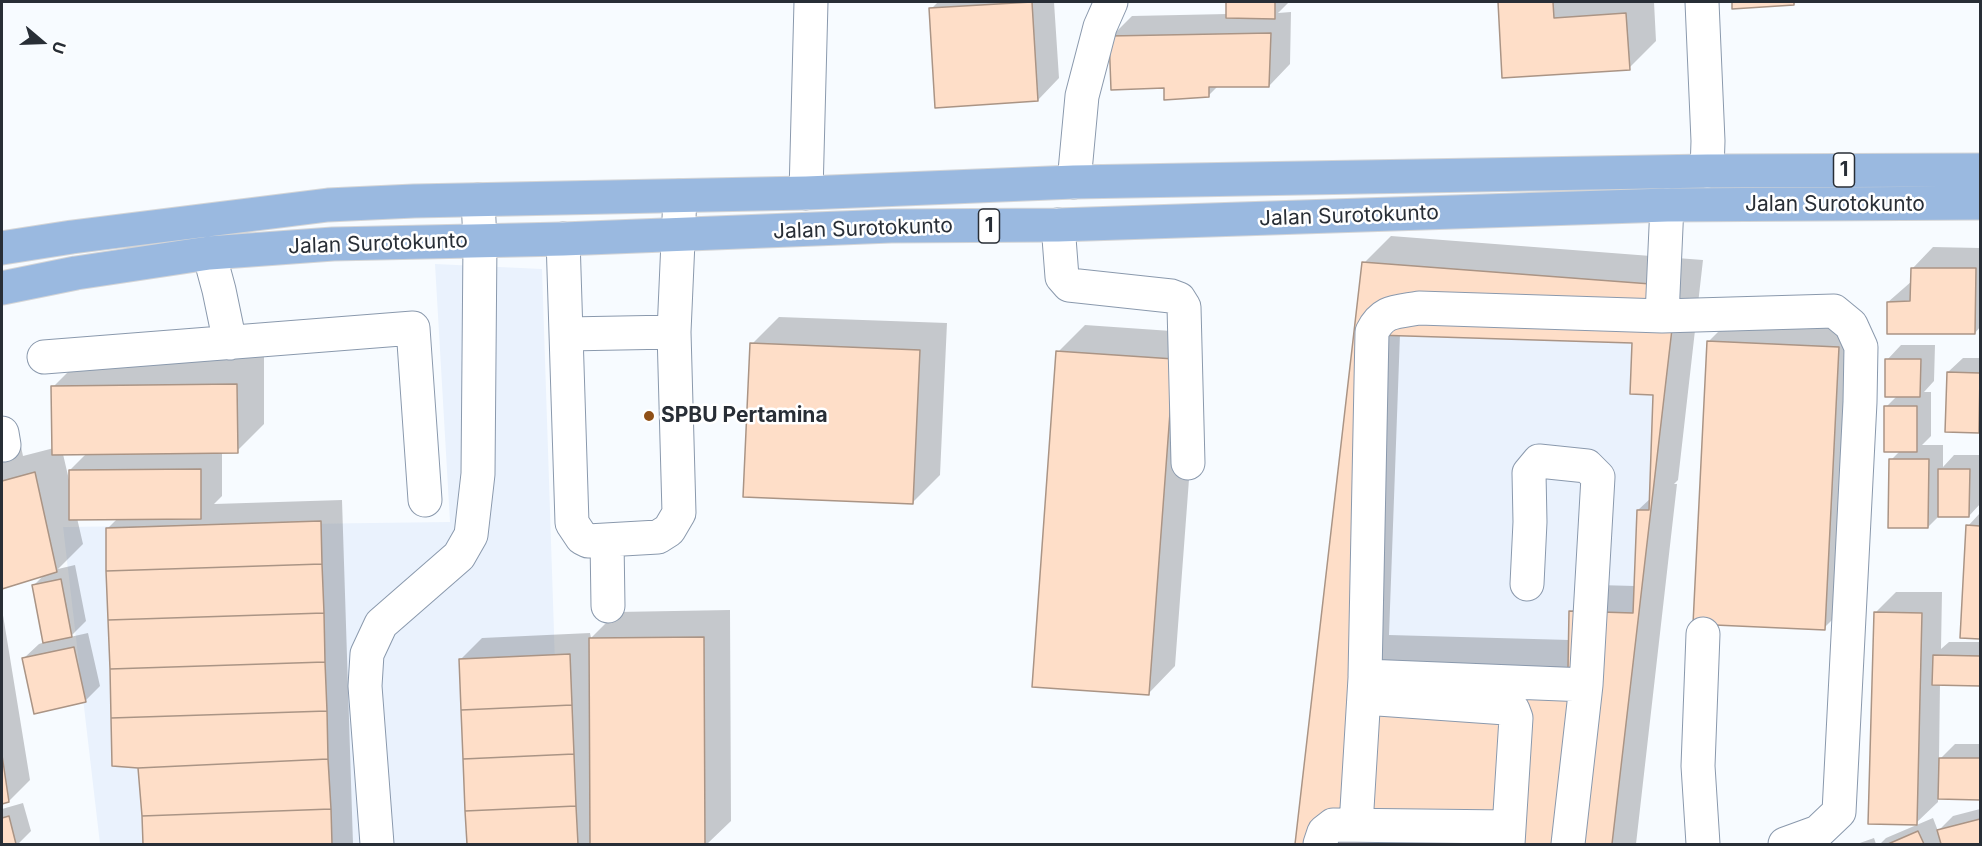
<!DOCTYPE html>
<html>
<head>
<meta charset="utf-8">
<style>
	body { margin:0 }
	#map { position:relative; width:1982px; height:846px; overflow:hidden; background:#f7fbff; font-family:Inter,sans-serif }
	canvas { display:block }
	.frame { position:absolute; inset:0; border:3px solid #282e36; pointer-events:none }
	.north { position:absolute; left:12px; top:12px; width:60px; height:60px; -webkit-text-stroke:4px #fff; paint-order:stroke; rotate:109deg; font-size:16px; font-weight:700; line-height:24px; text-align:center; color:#282e36 }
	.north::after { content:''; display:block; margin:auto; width:21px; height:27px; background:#282e36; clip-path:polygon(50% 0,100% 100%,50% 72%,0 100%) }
</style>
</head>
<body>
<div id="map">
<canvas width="1982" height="846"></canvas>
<div class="frame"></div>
<div class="north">U</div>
</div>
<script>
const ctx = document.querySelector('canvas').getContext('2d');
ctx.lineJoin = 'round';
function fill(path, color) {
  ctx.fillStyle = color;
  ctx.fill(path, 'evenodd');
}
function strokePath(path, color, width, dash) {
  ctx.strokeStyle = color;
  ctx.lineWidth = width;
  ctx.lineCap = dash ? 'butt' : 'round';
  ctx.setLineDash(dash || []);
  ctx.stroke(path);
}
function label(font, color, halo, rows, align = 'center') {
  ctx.font = font + ' Inter,sans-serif';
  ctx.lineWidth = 5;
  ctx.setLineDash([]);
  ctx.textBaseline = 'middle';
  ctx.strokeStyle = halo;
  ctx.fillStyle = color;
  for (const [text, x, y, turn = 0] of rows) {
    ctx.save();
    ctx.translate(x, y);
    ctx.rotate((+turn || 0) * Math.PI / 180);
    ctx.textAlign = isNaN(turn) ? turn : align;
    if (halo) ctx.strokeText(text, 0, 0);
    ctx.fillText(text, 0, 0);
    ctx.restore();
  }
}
const built = new Path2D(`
	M1362,262L1677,286L1612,844H1295Z
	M435,264L542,269L561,844H100L63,527L450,522Z`);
const shadow = new Path2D(`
	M938,2H1054L1059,78L1038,100L931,9Z
	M1227,2H1289L1278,13L1291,12L1290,64L1269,86L1219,85L1208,96L1165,87L1111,37L1132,16L1227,14Z
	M1499,2H1654L1656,41L1629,68L1504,76Z
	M1733,2H1796L1794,4L1733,8Z
	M1391,236L1703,260L1678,480L1674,484H1677L1636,844H1297L1364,263ZM1400,334L1634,341L1655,394L1651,498L1638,510L1635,586L1598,585L1571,612L1570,640L1389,635Z
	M1933,247L1980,248V327L1975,333L1888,302L1912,281V269Z
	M1736,314L1865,320L1851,601L1824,628L1709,341Z
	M779,317L947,323L940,475L913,502L752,344Z
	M1085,325L1200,333L1175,666L1148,694L1058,352Z
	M1901,345H1935L1934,381L1924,392H1931V436L1922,445H1943V467L1954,455H1980V504L1969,516H1939L1928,527L1891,460L1900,451L1886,407L1897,396L1887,360Z
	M264,357V424L237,451L222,452V496L214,504L342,500L353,844H144L139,767L107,529L118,518H77L83,544L58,569L75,565L86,621L70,637L88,633L100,686L85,701L24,658L39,644L45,642L33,586L45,574L2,587V434L18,432L23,456L54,448L53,387L80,360ZM87,453L70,470L69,480L63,454Z
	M1963,358H1980V430L1978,432L1948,372Z
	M1980,513V638L1961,637L1968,526Z
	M1896,592H1942L1941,649L1949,642H1980V684L1940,683L1939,760L1955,744H1980V799L1938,798V802L1916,823L1875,613Z
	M2,609L30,780L9,801L2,802Z
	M730,610L731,821L707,844H468L461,659L482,638L590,633L591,638L617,612Z
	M23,803L31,831L18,844H2V809Z
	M1980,809V844H1880L1886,838L1933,818L1938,831L1953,816Z
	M1874,838L1876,844H1857Z`);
const building = new Path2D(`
	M1032,2L1038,101L935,108L929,8Z
	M1226,2H1275V19L1226,18Z
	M1498,2H1553L1554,18L1626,13L1630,70L1502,78Z
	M1732,2H1794V5L1732,9Z
	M1271,33L1269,87H1209V97L1164,100V88L1111,90L1109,36Z
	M1362,262L1677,286L1612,844H1295ZM1375,335L1632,343L1630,394L1653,395L1649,510H1637L1633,613L1569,611L1568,668L1363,661Z
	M1911,268H1976L1975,334H1887V302L1910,301Z
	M1707,341L1839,347L1825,630L1693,624Z
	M750,343L920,350L913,504L743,497Z
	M1056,351L1174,359L1149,695L1032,687Z
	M1885,359H1921L1920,397H1885Z
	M1947,372L1980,373L1979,433L1945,432Z
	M237,384L238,453L52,455L51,386Z
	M1884,406H1917V452H1884Z
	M1889,459H1929L1928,528H1888Z
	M201,469V519L69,520V470Z
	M1938,469H1970L1969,517H1938Z
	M35,472L57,572L2,589V481Z
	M321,521L322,564L106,571V528Z
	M1966,525L1980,526V639L1960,638Z
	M322,564L324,613L108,620L106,571Z
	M61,579L72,637L43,643L32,585Z
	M1874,612L1922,613L1917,825L1868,824Z
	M324,613L325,662L110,669L108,620Z
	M704,637L705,844H590L589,638Z
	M74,647L86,702L34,714L22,658Z
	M570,654L572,705L461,710L459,659Z
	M1933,655L1980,656V686L1932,685Z
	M325,662L327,711L111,718L110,669Z
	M572,705L574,754L463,759L461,710Z
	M327,711L328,759L138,768L112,766L111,718Z
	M574,754L576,806L465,811L463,759Z
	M2,755L9,802L2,804Z
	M1939,758H1980V800L1938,799Z
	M328,759L331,809L142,816L138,768Z
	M576,806L578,844H467L465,811Z
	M331,809L332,844H143L142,816Z
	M9,816L16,844H2V818Z
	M1980,819V844H1941L1937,830Z
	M1918,831L1924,844H1888Z`);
const minor = new Path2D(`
	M1702,2L1708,141L1707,171
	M1074,182L1082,96L1100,27L1111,2
	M806,193L811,2
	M1058,225L1062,277L1069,285L1171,296L1179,299L1184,307L1188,463
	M563,239L572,523L582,538L588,541L658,537L669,530L679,513L674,332L680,196
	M209,253L219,290L230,343
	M1662,316L1667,205
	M567,334L674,332
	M44,357L413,328L425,500
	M2,433L4,445H2
	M607,540L608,606
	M1527,584L1530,522L1529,473L1539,461L1587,466L1598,477L1586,685L1365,676L1372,332C1383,310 1396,312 1419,308L1662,316L1834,311L1851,325L1861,347L1860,402L1839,812L1818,832L1785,844
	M1364,698L1506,708L1513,710L1516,718L1508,844
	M1356,825L1365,678
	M377,844L365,686L367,654L381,624L459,556L471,535L478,474L480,241L478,200
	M1320,844L1324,832L1333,825L1509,827
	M1568,844L1586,685
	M1703,844L1698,766L1703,634`);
const major = new Path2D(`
	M2,248L72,237L328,205L414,201L806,193L1074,182L1707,171L1980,170
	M2,288L76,273L209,253L333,244L563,239L891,226L1058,225L1667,205L1980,203`);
const markers = [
	[649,416,6,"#8f5017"]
];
const shields = [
	[1844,170,21],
	[989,226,21]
];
const shieldNames = [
	["1",1844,170],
	["1",989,226]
];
const streetNames = [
	["Jalan Surotokunto",1835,205],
	["Jalan Surotokunto",1349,216,-2],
	["Jalan Surotokunto",863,229,-2],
	["Jalan Surotokunto",378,244,-2]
];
const poiNames = [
	["SPBU Pertamina",661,416]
];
fill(built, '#eaf2fd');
fill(shadow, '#0003');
fill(building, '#fedec8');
strokePath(building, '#aa9485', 1.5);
strokePath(minor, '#8a99ad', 35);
strokePath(major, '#d4d5d7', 35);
strokePath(minor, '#fff', 33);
strokePath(major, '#9ab9e0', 33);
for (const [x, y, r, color] of markers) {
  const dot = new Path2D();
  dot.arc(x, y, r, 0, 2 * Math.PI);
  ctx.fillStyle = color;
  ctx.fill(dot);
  strokePath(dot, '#fff', 2);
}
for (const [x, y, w] of shields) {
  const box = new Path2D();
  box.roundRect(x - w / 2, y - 17, w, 34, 4.5);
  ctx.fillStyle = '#fff';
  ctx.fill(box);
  strokePath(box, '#282e36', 1.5);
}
label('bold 20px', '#282e36', null, shieldNames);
label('21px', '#282e36', '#fff', streetNames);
label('bold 21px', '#282e36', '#fff', poiNames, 'left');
</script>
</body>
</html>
